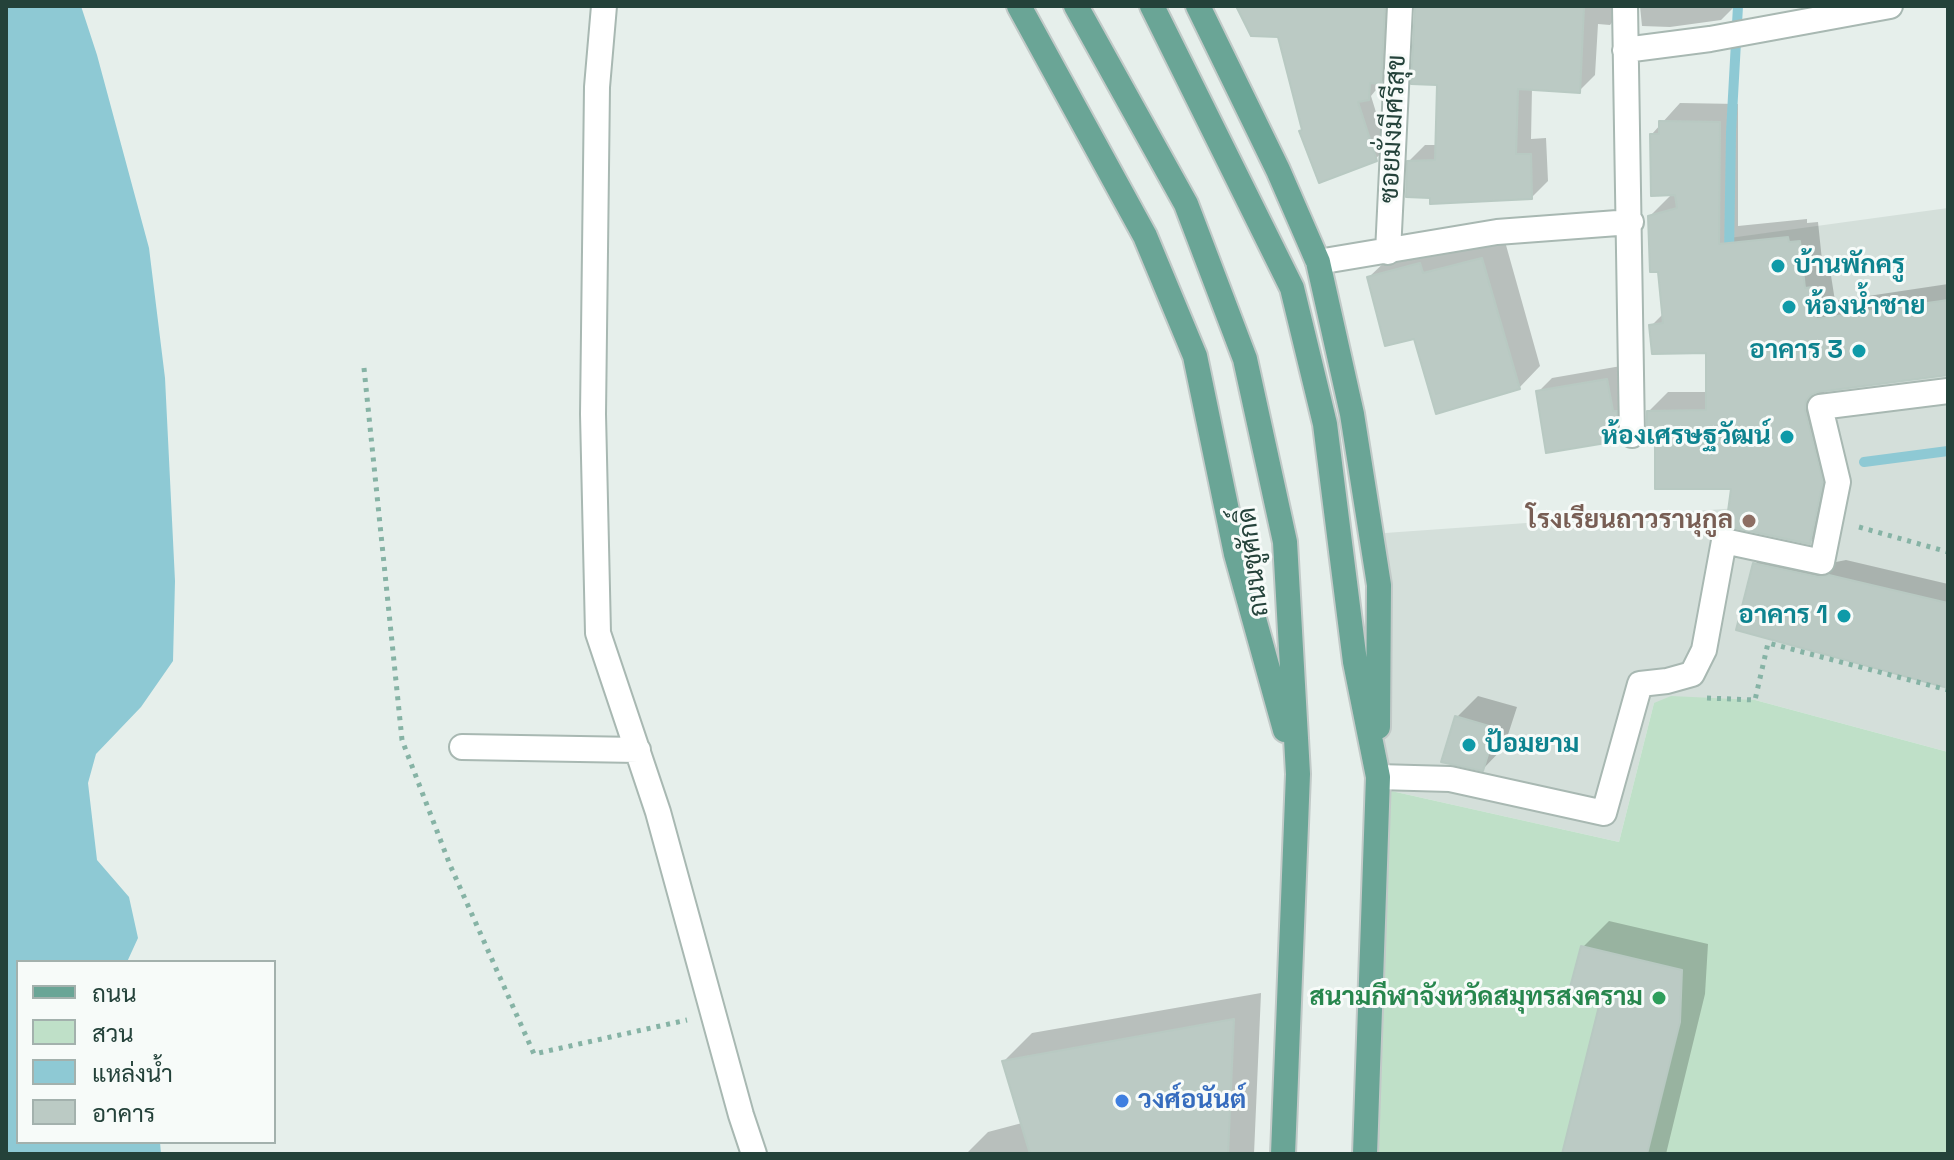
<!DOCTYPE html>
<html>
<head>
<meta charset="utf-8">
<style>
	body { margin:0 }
	#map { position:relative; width:1954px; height:1160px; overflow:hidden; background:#e6efeb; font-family:"Space Grotesk",Sarabun,sans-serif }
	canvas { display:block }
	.frame { position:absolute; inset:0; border:8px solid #24423a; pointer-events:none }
	.legend { position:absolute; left:16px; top:960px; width:260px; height:184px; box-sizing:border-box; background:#f7fbf9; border:2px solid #a3b1ad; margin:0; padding:10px 14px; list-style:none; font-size:24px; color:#24423a }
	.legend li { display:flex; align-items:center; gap:16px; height:40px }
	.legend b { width:40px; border:2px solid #a3b1ad }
</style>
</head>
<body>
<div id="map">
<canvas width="1954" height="1160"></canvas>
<div class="frame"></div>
<ul class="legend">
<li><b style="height:10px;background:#6aa596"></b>ถนน</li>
<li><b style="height:22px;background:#bfe0c8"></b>สวน</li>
<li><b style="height:22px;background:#8ec9d4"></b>แหล่งน้ำ</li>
<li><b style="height:22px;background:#bbcac4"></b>อาคาร</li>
</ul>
</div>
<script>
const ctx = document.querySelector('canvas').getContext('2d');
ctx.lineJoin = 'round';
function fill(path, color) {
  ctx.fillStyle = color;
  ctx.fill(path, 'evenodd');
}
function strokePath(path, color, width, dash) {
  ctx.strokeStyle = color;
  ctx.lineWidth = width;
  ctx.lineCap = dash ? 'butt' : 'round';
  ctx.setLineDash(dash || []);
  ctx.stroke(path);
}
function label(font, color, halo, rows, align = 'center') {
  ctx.font = font + ' "Space Grotesk",Sarabun,sans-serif';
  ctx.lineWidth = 6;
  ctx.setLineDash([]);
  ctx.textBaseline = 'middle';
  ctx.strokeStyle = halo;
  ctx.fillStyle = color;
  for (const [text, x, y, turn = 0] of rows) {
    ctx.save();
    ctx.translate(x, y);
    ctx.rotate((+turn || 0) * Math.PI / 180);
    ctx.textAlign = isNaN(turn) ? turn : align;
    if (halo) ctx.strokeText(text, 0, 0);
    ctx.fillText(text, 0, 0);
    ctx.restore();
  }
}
const built = new Path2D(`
	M1948,208V752L1755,700L1654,703L1619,842L1378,788L1371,534L1752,507L1729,238Z`);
const green = new Path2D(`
	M1671,696L1755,700L1948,752V1154H1364L1378,788L1619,842L1654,703Z`);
const water = new Path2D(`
	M6,6H81L97,55L149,248L165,378L175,581L173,661L141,707L96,754L88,783L97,860L129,897L138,938L127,962H18V1142H160L161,1154H6Z`);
const shadow = new Path2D(`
	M1239,6H1396L1392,70L1371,96L1387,148L1375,159L1304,130L1280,35Z
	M1416,6H1625L1610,25L1598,24L1595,75L1579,91L1532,88L1531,139L1546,138L1548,181L1532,197L1409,161L1425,145H1437L1439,83Z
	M1640,6H1735L1721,20L1670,27L1642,26Z
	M1680,103L1738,104V226L1807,219V223L1818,222L1823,270L1830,269L1835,301L1948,284V373L1824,391L1841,462L1829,523L1810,542L1657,432L1649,411L1668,392H1708V351L1651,326L1664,313L1660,270L1650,216L1673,193L1652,134Z
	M1504,238L1540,366L1519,388L1415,336L1369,277L1391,256L1442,242L1444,253Z
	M1621,366L1632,424L1617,439L1538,392L1552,378Z
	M1771,548L1836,562L1846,560L1948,584V686L1755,564Z
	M1478,696L1517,707L1504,747L1483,769L1457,717Z
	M1609,921L1708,944L1705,994L1666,1154H1564L1602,1001L1583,947Z
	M1261,993L1254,1154H966L988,1132L1022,1123L1004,1061L1032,1033Z`);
const stream = new Path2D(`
	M1729,256L1731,132L1738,6
	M1864,462L1948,451`);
const building = new Path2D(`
	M1236,6H1385L1381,84L1370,83L1369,100L1358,102L1377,161L1319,183L1299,131L1302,130L1278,37L1251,36Z
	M1415,6H1584L1580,93L1518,89L1516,154H1531L1532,199L1430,204V198L1406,197L1407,161L1435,160L1437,85L1411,84Z
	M1659,121L1720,122L1719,244L1788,237L1789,242L1800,241L1805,288L1812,287L1816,319L1948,300V375L1818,392L1811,395L1806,401L1805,410L1823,482L1810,544L1726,526L1731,489H1655V435L1647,436V411L1706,410V353L1652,354L1649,325L1663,323L1658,272H1650L1648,216L1677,208L1675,195L1651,196L1650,134H1659Z
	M1482,258L1520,389L1436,414L1414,339L1385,346L1367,277L1420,263L1423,273Z
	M1607,379L1613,411H1617L1618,441L1546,453L1536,391Z
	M1753,563L1819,577L1829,575L1948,603V688L1736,630Z
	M1455,716L1496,728L1483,771L1441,762Z
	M1581,946L1682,970L1680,1022L1647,1154H1562L1600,1002L1568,995Z
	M1234,1019L1228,1154H1030L1002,1061Z`);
const path = new Path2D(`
	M364,368L402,740L450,865L534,1054L687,1020
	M1859,527L1948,552
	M1707,698L1755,700L1768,643L1948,690`);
const minor = new Path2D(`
	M604,6L597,87L593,414L598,633L658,812L741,1115L754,1154
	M1625,6L1632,435
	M1625,50L1710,39L1890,6
	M1388,252L1400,6
	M1318,262L1497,232L1631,222
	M462,747L638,750
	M1378,777L1450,779L1604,813L1640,684L1667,681L1692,674L1704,650L1724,541L1822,562L1838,482L1820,407L1948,391`);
const major = new Path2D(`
	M1019,6L1145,236L1195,356L1236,554L1285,730
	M1076,6L1186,204L1245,359L1285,542L1298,774L1283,1154
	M1152,6L1292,288L1325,424L1355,662L1378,777L1365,1154
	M1198,6L1278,170L1318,262L1352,414L1379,585L1378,727`);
const markers = [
	[1778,266,8,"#0f9aa8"],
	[1789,307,8,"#0f9aa8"],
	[1859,351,8,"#0f9aa8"],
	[1787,437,8,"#0f9aa8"],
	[1749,521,8,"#8d6e63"],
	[1844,616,8,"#0f9aa8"],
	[1469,745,8,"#0f9aa8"],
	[1659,998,8,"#2e9e5b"],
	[1122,1101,8,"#3f7fe0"]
];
const streetNames = [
	["ซอยมั่งมีศรีสุข",1394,129,-87],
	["ถนนชูศักดิ์",1254,562,-97]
];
const cultureNames = [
	["บ้านพักครู",1794,266],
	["ห้องน้ำชาย",1805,307],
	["อาคาร 3",1843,351,"right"],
	["ห้องเศรษฐวัฒน์",1771,437,"right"],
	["อาคาร 1",1828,616,"right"],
	["ป้อมยาม",1485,745]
];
const educationNames = [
	["โรงเรียนถาวรานุกูล",1733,521]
];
const leisureNames = [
	["สนามกีฬาจังหวัดสมุทรสงคราม",1643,998]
];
const shopNames = [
	["วงศ์อนันต์",1138,1101]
];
fill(built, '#d4dfda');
fill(green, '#bfe0c8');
fill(water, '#8ec9d4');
fill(shadow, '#0003');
strokePath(stream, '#8ec9d4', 10);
fill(building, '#bbcac4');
strokePath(building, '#b8c9c2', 2);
strokePath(minor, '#a8b8b2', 28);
strokePath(major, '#c2cac8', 28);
strokePath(path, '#86b3a5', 5, [4, 6]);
strokePath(minor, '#fff', 24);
strokePath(major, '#6aa596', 24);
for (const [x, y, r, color] of markers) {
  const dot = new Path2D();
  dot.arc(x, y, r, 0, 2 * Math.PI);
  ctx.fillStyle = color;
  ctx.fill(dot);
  strokePath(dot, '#f7fbf9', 3);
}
label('26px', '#24423a', '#f7fbf9', streetNames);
label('bold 26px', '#0d838f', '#f7fbf9', cultureNames, 'left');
label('bold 26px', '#785e54', '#f7fbf9', educationNames, 'right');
label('bold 26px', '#27864d', '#f7fbf9', leisureNames, 'right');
label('bold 26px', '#366cbe', '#f7fbf9', shopNames, 'left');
</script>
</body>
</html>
